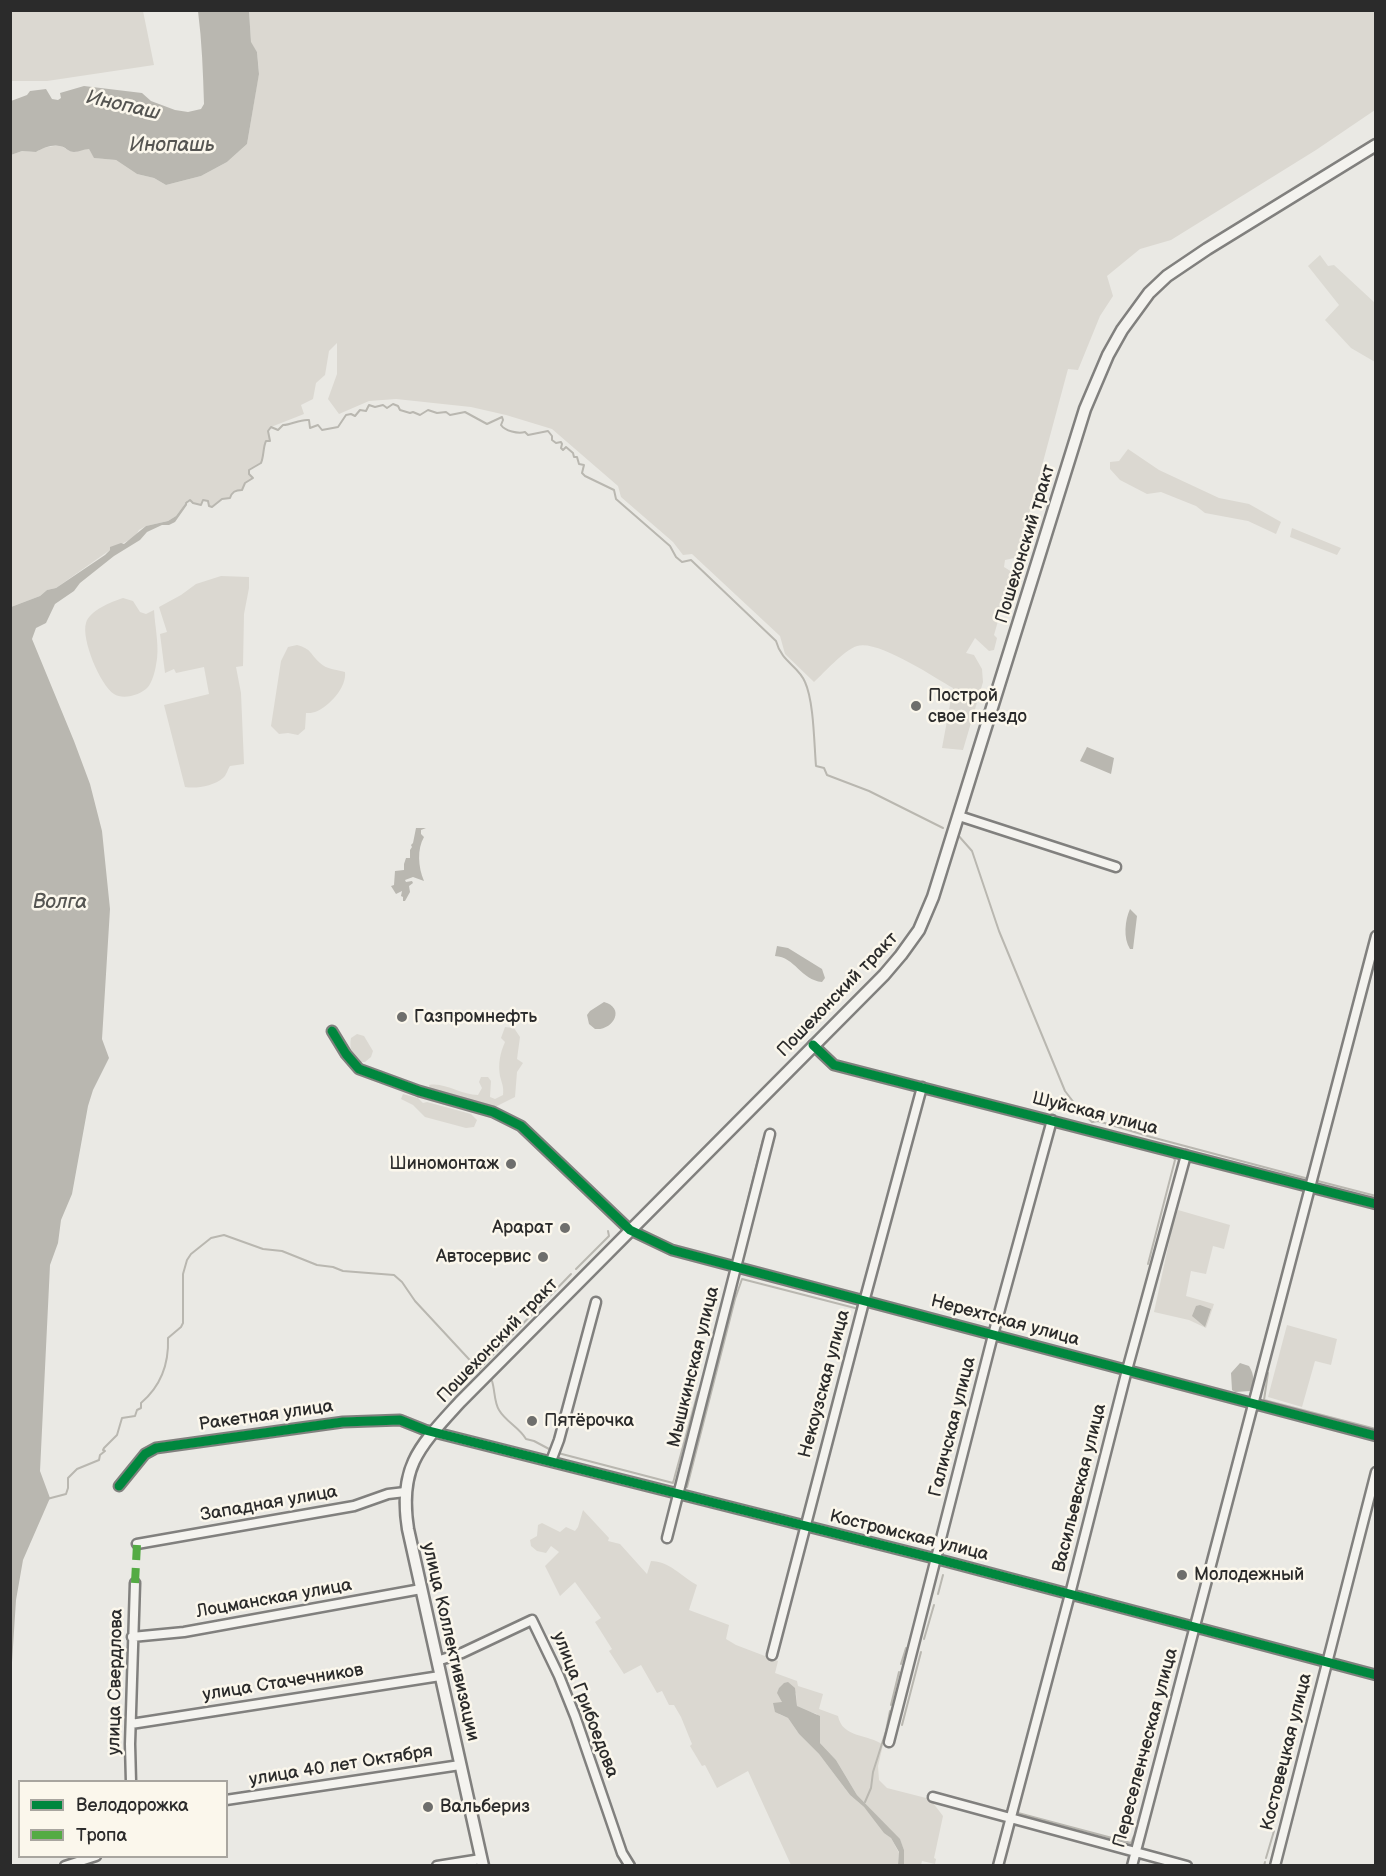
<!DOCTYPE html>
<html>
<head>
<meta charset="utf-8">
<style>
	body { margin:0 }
	#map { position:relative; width:1386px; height:1876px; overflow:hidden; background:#eae9e4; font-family:"Balsamiq Sans",sans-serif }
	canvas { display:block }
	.frame { position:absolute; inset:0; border:12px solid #2b2b2b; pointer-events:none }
	.legend { position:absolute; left:18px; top:1780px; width:210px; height:78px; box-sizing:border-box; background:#fbf7ec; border:2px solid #a8a59f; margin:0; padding:8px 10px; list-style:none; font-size:18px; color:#2b2b2b }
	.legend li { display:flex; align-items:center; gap:12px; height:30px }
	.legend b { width:30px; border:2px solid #a8a59f }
</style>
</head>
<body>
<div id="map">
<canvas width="1386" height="1876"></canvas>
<div class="frame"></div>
<ul class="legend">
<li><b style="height:8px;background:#00873e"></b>Велодорожка</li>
<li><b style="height:8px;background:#54ab44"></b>Тропа</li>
</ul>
</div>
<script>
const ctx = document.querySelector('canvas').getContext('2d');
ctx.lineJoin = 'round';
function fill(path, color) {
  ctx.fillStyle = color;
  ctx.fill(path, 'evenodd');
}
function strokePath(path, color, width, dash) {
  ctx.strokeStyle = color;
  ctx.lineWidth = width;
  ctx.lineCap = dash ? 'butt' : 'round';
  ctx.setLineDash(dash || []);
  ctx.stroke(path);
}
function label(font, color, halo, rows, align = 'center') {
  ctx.font = font + ' "Balsamiq Sans",sans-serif';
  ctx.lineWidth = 5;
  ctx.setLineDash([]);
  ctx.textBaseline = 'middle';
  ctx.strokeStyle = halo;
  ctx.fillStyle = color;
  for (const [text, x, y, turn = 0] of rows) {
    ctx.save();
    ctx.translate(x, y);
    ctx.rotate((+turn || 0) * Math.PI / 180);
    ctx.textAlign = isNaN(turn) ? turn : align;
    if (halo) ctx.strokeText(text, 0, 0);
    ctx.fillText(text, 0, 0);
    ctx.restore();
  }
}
const built = new Path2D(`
	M1320,255L1328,266L1334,265L1375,303V362L1351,348L1325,320L1339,305L1308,266Z`);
const green = new Path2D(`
	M10,11H143L154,65L47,81H11Z
	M249,11H1375V110L1316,150L1171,240L1140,249L1107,276L1113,296L1100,316L1078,370L1068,369L1022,540L1024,551L1019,557L1005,560L1004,567L1012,572L994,635L997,638L994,650L989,651L975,638L966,653L974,655L982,669L983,682L963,750L942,748L953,688C934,677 877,639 857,646C843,651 825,672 814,682L785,654L780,636L692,554L683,555L673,542L621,497L618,486L552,429L506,415L471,407L396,399L369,401L339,414L328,399L337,374V343L329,351L325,375L316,383L313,399L301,405L304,414L271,427L268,431L270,441H266C263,447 264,456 261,463L249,470V474L253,478L245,483L242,490C235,490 232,492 230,498L222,499L212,507L209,506L207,501L203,500L201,505L193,503L190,500L187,501L176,516L168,521L146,526L139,530L135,537L110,550L56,588L47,590L40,596L11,607V155L22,151L36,152L42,148L60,145C79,158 73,148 89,149L95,158L116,160L137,174L154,178L166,185L201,176L227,162L247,144L259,73L257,52L251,43Z
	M1128,449L1159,470L1219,498L1249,504L1281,522L1276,534L1248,521L1205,513L1196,506L1161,492L1147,494L1120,480L1110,469V462L1119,461Z
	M1292,528L1341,548L1337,555L1290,537Z
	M221,576L249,577V588L244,614L243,666L236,667L241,693L244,764L230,766C228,769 226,776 223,778C214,786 196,789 185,787L164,705L209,694L204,667L176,673L174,669L165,673L160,634L167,632L159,607L181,595L196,584Z
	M123,598L133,601L140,612L146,614L154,610C155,628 160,648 156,665C155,672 152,682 148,687C141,695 123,700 114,694C100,685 81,639 86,623C90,610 111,602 123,598Z
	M297,645C312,649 310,654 320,663C326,669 337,670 345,672C347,687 329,707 315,712C312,713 309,713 306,713L305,729L298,735L288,733L279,734L271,726L281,661L288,647Z
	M505,1027L514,1028L520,1037L517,1059L523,1063L517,1072L515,1097L495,1107L430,1090L429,1085C445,1082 461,1095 478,1095L482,1088L479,1082L481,1077H488L491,1081L490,1097L495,1099L503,1095C504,1087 502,1084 500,1076C498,1064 500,1053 505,1042L501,1038Z
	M357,1034L364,1036L373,1051L371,1057L365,1062H359C352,1054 349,1049 351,1038Z
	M403,1094L418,1098L423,1103L427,1102L471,1114L477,1120L474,1127L466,1128L425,1117L413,1105L401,1099Z
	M1178,1210L1230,1225L1224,1249L1213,1246L1206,1274L1191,1271L1186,1296L1214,1304L1206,1328L1189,1320L1154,1312L1174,1219Z
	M1287,1325L1337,1339L1331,1365L1315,1361L1302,1407L1268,1397Z
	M583,1510L609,1538L608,1541L620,1544L647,1574L651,1561C669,1561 681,1576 697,1585L689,1610L729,1625L726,1639L736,1645L778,1661L775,1673L797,1681L798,1686L823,1694L819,1709L838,1716C842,1738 869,1734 883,1745L878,1766L879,1780L887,1788L930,1799L943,1816L934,1858L936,1859L935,1864L922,1861L921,1865H904V1850L900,1840L857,1795L836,1760L820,1743L817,1714L800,1709L797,1706L796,1693L780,1703L779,1714L788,1718L799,1734L819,1754L850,1795L864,1807L891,1838L899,1853L898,1866L791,1865L748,1771L717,1788L705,1765L702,1766L690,1746L692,1744L681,1717L674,1705H669L662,1691L657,1693L641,1665L624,1674L609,1651L612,1649L595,1622L601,1618L575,1582L560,1596L545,1566L559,1552L551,1546L546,1553L537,1551L531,1546L530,1540L537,1536L538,1525L542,1523L560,1532L566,1527L575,1531L578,1527Z`);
const water = new Path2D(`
	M198,11H249L251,42L257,52L259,74L247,144L227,162L201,176L166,185L154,178L137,174L116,160L94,158L89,149C83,149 80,152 74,152C68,152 66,147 60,146C53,144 42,148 36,152L22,151L11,155V101L27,95L30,91L46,89L52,99L58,100L61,98L60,93L84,86L142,93L151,101L175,110L188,112L201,109L204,104C203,73 202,42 198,11Z
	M187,501V505L175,522L169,525H162L147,532L140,540L114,556L80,583L74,591L55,604L46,623L36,628L32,639L74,741L90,784L102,831L110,909L102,1039L109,1058L93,1090L88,1106L72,1194L61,1220L58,1243L50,1265L40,1471L50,1498L23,1560L16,1600L11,1678V607L40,596L47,590L56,588L105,555L110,550V547L121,543L124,544L146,526L168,521L176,516Z
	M1087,747L1114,758L1111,774L1080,761Z
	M416,828H426L421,830V834L424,837C417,849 418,867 424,881L413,877L405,880L406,882L412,881L413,883L409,886L410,892L405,901H403V897L401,896L402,891L396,894L391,886L394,885L395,871L404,870V864L406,858H410V850L412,847L411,845L413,843Z
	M1130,909L1137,916L1133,949H1130C1123,938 1125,920 1130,909Z
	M777,946L788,948L822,969L825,978L822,982C801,980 795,957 775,956Z
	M604,1002C626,1008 613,1031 595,1029L589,1024L587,1015L590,1011Z
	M1200,1305L1211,1309L1205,1327L1192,1316L1196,1306Z
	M1240,1363L1249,1366C1255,1376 1254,1382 1250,1391L1235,1392L1232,1390L1231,1373Z
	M788,1682L795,1688L797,1706L820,1716V1743L836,1760L857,1795L900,1839L904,1850V1865H898L899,1852L891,1838L884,1833L864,1807L850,1795L819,1754L799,1734L788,1718L775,1712L773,1703L782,1702L777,1693L779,1688L784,1683Z`);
const stream = new Path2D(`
	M186,503L190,500L193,503L201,505L203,500L208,501L209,506L212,507L222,499L230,498C232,492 235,490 242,490L245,483L253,478L249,474V470L261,463C264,456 263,447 266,441H270L268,431L271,427L278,430L283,425C292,425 299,419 309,420L310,428L318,425L322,430L338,427L346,415L351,414L355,416L360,410L366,411L369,405L375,407L383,405L387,408L393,404L398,406L400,410L410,413L413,412L420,415L428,410L437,413L446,412L450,415L465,412L487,424L502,417L503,420L501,425C505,431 518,434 525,432L528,435L548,431L552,436V440L556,443L561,442L562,444L561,448L563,450L566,447L573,453L574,457H577L579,464L584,465L582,473L585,476L614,490L616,499L670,546L676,557L682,562L691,560L776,641C782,663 798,665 805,682C814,702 814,743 816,766L824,768L827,775L869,791L943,828
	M957,834L972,851L999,931L1065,1091L1081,1112L1092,1122L1098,1121L1151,1137L1309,1179
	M1140,1148L1173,1157L1175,1160L1148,1264
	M1314,1180L1376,1196
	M730,1261L733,1260L763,1139
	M576,1269L609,1236L608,1231
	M830,1288L858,1294
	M478,1370L571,1274
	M1268,1373L1264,1400L1376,1429
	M492,1381C495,1390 494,1402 499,1410C506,1422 519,1427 526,1439L534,1441L551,1450
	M558,1453L673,1483L698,1392
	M687,1487L735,1299L742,1279L855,1308
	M47,1499L66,1494L68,1488V1478L77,1469L99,1460L100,1455L105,1451L103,1450L104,1448L117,1435L122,1418L135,1416L137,1410L141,1408V1403C161,1386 169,1364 168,1338L181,1327L183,1323V1274L187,1260L191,1254L211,1238L224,1235L263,1249L282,1251L317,1265L333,1267L343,1271L394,1275L402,1282L415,1301L479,1370
	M938,1594L943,1575
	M924,1639L934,1605
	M901,1664L906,1648
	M891,1705L899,1672
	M902,1725L921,1652
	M865,1802L871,1788L873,1772L886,1731L890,1711
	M1018,1813L1131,1843L1134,1836
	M1266,1858L1274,1831
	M1264,1866L1265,1862`);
const minor = new Path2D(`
	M959,816L1116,867
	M332,1031L346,1054L359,1069L419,1091L493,1112L521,1126L630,1230L672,1250L1376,1436
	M813,1045L834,1065L1376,1204
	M551,1461L559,1440L596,1302
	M119,1486L145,1454L156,1448L343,1422L400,1420L425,1430L937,1559L1376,1675
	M667,1538L770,1134
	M137,1544L354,1506L388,1494L405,1492
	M132,1637L184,1632L421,1589
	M772,1655L864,1302L922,1087
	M437,1661L462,1653L532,1620L559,1676L575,1716L622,1853L630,1866
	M131,1724L440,1676
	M889,1742L993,1335L1052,1120
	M131,1782L130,1744L135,1583
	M933,1797L1187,1866
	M226,1800L460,1765
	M65,1866L96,1856
	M437,1866L481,1859
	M998,1866L1070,1594L1127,1370L1186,1155
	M1132,1866L1376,936
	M1275,1866L1376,1472`);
const major = new Path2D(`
	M483,1866L408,1529C398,1466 420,1446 460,1402L884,975L901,955L919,930L933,897L1085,409L1108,355L1122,330L1149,293L1167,276L1207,249L1376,145`);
const quiet = new Path2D(`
	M135,1583L137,1544`);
const cycleway = new Path2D(`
	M332,1031L346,1054L359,1069L419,1091L493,1112L521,1126L630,1230L672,1250L1376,1436
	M813,1045L834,1065L1376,1204
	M119,1486L145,1454L156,1448L343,1422L400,1420L425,1430L937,1559L1376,1675`);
const markers = [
	[916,706,6,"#6e6e6c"],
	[402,1017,6,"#6e6e6c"],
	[511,1164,6,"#6e6e6c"],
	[565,1228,6,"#6e6e6c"],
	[543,1257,6,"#6e6e6c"],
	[532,1421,6,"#6e6e6c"],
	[1182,1575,6,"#6e6e6c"],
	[428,1807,6,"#6e6e6c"]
];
const streetNames = [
	["Пошехонский тракт",1026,544,-73],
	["Пошехонский тракт",838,995,-46],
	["Шуйская улица",1095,1114,14],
	["Нерехтская улица",1005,1321,15],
	["Пошехонский тракт",498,1341,-46],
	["Мышкинская улица",694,1367,-76],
	["Некоузская улица",825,1384,-75],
	["Ракетная улица",266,1416,-8],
	["Галичская улица",953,1427,-76],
	["Васильевская улица",1080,1488,-76],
	["Западная улица",269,1504,-10],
	["Костромская улица",909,1536,14],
	["Лоцманская улица",274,1599,-10],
	["улица Коллективизации",450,1642,77],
	["улица Свердлова",116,1682,-89],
	["улица Стачечников",283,1683,-9],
	["улица Грибоедова",585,1705,69],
	["Переселенческая улица",1146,1748,-75],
	["Костовецкая улица",1287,1752,-76],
	["улица 40 лет Октября",341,1766,-9]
];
const poiNames = [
	["Построй",928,696],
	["свое гнездо",928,717],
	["Газпромнефть",414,1017],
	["Шиномонтаж",499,1164,"right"],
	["Арарат",553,1228,"right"],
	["Автосервис",531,1257,"right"],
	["Пятёрочка",544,1421],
	["Молодежный",1194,1575],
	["Вальбериз",440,1807]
];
const waterNames = [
	["Инопаш",123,106,13],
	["Инопашь",172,146],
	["Волга",60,903]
];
fill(built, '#dcdad3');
fill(green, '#dbd8d1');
fill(water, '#b9b7b0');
strokePath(stream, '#b9b7b0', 2);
strokePath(minor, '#81807e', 13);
strokePath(major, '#81807e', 15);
strokePath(minor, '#f4f3ef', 8);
strokePath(major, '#f4f3ef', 10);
strokePath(quiet, '#54ab44', 8, [15, 8]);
strokePath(cycleway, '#00873e', 9);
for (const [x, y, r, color] of markers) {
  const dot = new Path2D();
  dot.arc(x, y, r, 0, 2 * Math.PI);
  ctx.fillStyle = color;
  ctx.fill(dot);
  strokePath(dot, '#fbf7ec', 2);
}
label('18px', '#2b2b2b', '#fbf7ec', streetNames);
label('18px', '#2b2b2b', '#fbf7ec', poiNames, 'left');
label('italic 20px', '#555552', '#fbf7ec', waterNames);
</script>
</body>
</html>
